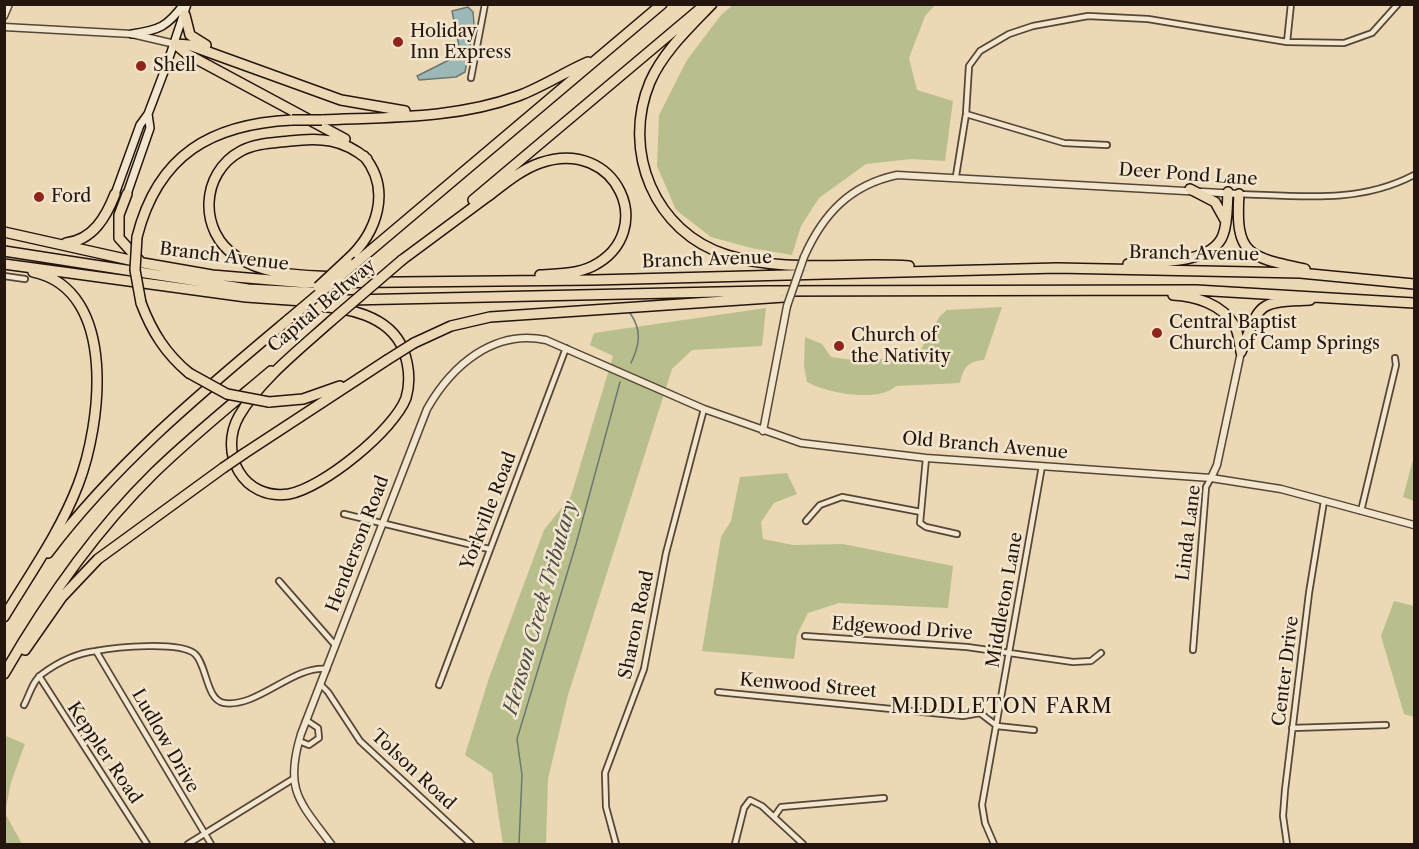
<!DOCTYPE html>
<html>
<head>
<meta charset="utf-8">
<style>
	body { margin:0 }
	#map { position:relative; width:1419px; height:849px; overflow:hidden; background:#ecd8b4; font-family:"Libre Caslon Text",serif }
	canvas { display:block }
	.frame { position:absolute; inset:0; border:6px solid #24150f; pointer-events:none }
</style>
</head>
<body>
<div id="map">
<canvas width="1419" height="849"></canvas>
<div class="frame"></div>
</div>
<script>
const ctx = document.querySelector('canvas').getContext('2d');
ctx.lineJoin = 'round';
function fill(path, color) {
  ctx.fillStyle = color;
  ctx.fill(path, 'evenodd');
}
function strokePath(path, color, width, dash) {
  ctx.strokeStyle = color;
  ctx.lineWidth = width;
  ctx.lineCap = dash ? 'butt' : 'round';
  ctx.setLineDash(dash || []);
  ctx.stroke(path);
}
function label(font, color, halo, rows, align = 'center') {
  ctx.font = font + ' "Libre Caslon Text",serif';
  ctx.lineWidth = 5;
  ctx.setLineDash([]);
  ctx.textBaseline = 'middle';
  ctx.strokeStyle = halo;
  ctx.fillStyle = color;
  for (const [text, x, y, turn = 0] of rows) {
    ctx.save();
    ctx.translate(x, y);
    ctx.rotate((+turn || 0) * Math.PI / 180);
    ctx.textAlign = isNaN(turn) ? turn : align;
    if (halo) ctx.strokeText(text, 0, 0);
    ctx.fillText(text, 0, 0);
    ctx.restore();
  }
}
const green = new Path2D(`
	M733,5H935L925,16L909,58L917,90L953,101L945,161L911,159L866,164L819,198L801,226L792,255L751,248L711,237L676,210L657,166L659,115L687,60L721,15Z
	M1002,307L984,360C968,361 963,368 960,383L896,386C879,403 826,393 807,382L804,366L805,337L822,344L831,357L852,360L916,358L940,316L947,310Z
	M766,308L762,346L692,350L672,369L568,695L548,779L546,844H503L492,773L465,755L489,678L544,530L571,496L613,356L590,345L594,333Z
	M1414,456V501L1403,497Z
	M787,473L797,494L774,503L761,522L763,539L793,545L843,544L953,566L948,608L839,603L808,613L797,635L794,659L702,651L721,537L731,521L740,477Z
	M1394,601L1414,606V717L1404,714L1381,636Z
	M6,736L25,744L11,782L5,813L22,844H5L4,739Z`);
const water = new Path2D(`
	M468,7L473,12L474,24L465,72L456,77L419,80L417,76L457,56L459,46L452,11Z`);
const stream = new Path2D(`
	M630,313C642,330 640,344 631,363
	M519,844L522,775L517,739L576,544L620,382`);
const minor = new Path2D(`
	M1287,42L1291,4
	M471,78L485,4
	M966,114L1064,143L1107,145
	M956,176L966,114L969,66L980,51L1009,34L1033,26L1088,16L1148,19L1287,42L1344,43L1372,33L1398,4
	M1239,194C1300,196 1359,204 1414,175
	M4,276L25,279
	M926,458L920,523L926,527L957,534
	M1361,511L1396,365L1395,358
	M344,514L489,549
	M806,521L820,505L842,497L921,512
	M279,581L335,645
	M805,636L967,647L1073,662L1091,661L1101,653
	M1193,650L1206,487L1211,478
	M96,651L211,844
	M39,676L147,844
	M320,684L328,692L360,741L471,844
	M439,685L566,348
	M718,692L963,716L980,713L997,726L1034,730
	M24,705C29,696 33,680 42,674C57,663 77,653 96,651C116,647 180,641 195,654C207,665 206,700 224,703C258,708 293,665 327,669
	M1292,728L1386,725
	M299,741L309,745L319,738L318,728L306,720
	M774,817L781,807L884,798
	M188,844L293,779
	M616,844L606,807L605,773L644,669L666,553L704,409
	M735,844L744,808L750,800L762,806L803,844
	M994,844L985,823L982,805L1042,466
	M1287,844L1283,816L1285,790L1309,593L1324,501`);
const tertiary = new Path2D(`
	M4,16L9,4
	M4,27L132,34L175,44
	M804,257C823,214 850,185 897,175L1239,194
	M763,431L787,306
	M1211,478L1217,465L1241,352
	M331,844C299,801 284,790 301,734L427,409C452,365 494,329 546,340L704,409L801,443L926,458L1211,478L1281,489L1414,525`);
const secondary = new Path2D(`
	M132,34C159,30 167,27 184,4
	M115,194L140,125L148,114L167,64L187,4
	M127,194L150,128L148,114`);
const motorway = new Path2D(`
	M712,4C689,28 663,52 650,82C621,151 655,233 727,255C784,273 850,262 909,266
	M185,15L190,35L206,45
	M175,44L187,54L345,139
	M175,44L189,45L341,100L405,111
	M322,120C387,117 456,119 518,96C542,87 565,72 588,62
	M1190,189L1215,202L1225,220
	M127,194L119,215V238L139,260
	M1239,194C1235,255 1248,257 1305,269
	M473,200L701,8
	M4,232L143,263L212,275L306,283L594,280L1057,268L1300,273L1414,284
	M137,237C158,154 212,124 292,120
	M66,243C93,240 106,217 115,194
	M4,251L248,289L342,294
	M347,260C377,233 392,190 364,156
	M402,260C430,239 459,218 487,197C503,185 520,170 540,163C617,136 659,232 593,266C577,274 558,274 540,275
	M358,261L662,4
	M4,264L246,297L303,301L764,291L1196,290L1414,303
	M1128,264C1153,262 1212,265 1223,235C1228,222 1227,206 1228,192
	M335,277C302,275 266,276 237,257C198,232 200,173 241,151C256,143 274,143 290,141C321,137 343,139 367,159
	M1173,295C1195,296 1222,304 1234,325C1239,332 1239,344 1241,352
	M141,303C152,332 166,354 189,373
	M313,306C346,307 389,315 403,349C409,365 411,381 406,398C394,430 323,488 289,494C243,501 218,453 239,416C259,381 301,348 331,321
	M414,343L451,326L490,317L784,297
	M1241,352C1261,304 1254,302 1310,300
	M269,402L303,399L340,386
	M245,453L387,360
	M48,553C117,462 202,392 289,319
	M4,617C30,574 60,532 78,485C101,426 119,290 33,272
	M25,650L62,597L98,559L223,468
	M4,674C46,601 94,532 154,473C191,437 232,404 271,371`);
const tertiaryBridge = new Path2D(`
	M787,306L804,257`);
const motorwayBridge = new Path2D(`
	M292,120H322
	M137,237L135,270L141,303
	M318,287L347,260
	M289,319L358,261
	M331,321L402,260
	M387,360L414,343
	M189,373L227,394L269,402
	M223,468L245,453`);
const markers = [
	[398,42,6,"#8f2418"],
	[141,66,6,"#8f2418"],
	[39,197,6,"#8f2418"],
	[1157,333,6,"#8f2418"],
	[839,346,6,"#8f2418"]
];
const poiNames = [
	["Holiday",410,32],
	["Inn Express",410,53],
	["Shell",153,66],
	["Ford",51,197],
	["Central Baptist",1169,323],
	["Church of Camp Springs",1169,344],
	["Church of",851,336],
	["the Nativity",851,357]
];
const streetNames = [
	["Deer Pond Lane",1188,175,4],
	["Branch Avenue",1194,254,1],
	["Branch Avenue",224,257,7],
	["Branch Avenue",707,260,-2],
	["Capital Beltway",322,306,-40],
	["Old Branch Avenue",985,446,5],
	["Yorkville Road",489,511,-69],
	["Linda Lane",1189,533,-83],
	["Henderson Road",358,544,-69],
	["Middleton Lane",1005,600,-80],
	["Sharon Road",637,625,-78],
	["Edgewood Drive",902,629,4],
	["Center Drive",1286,671,-83],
	["Kenwood Street",808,686,5],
	["Ludlow Drive",165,741,60],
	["Keppler Road",104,753,56],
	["Tolson Road",413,770,43]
];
const waterNames = [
	["Henson Creek Tributary",541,608,-74]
];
const neighbourhoodNames = [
	["MIDDLETON FARM",1002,707]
];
fill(green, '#b8bf8c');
fill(water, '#9cb8b6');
strokePath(water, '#6c7773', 1.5);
strokePath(stream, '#6c7773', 1.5);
strokePath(minor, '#564638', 8);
strokePath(tertiary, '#564638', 9);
strokePath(secondary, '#24150f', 10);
strokePath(motorway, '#24150f', 12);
strokePath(minor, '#f3e6ce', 4.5);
strokePath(tertiary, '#f3e6ce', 6);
strokePath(secondary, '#f3e6ce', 7);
strokePath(motorway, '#ecd8b4', 9);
strokePath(tertiaryBridge, '#564638', 9, []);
strokePath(motorwayBridge, '#24150f', 12, []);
strokePath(tertiaryBridge, '#f3e6ce', 6);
strokePath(motorwayBridge, '#ecd8b4', 9);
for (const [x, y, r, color] of markers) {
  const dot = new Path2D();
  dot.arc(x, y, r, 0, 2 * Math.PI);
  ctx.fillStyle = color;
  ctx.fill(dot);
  strokePath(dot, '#f3e6ce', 2);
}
label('18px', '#24150f', '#f3e6ce', poiNames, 'left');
label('18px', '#24150f', '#f3e6ce', streetNames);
label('italic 20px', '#4e4e49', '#f3e6ce', waterNames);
ctx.letterSpacing = '1.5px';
label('20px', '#24150f', '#f3e6ce', neighbourhoodNames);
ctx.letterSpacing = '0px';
</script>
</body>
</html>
